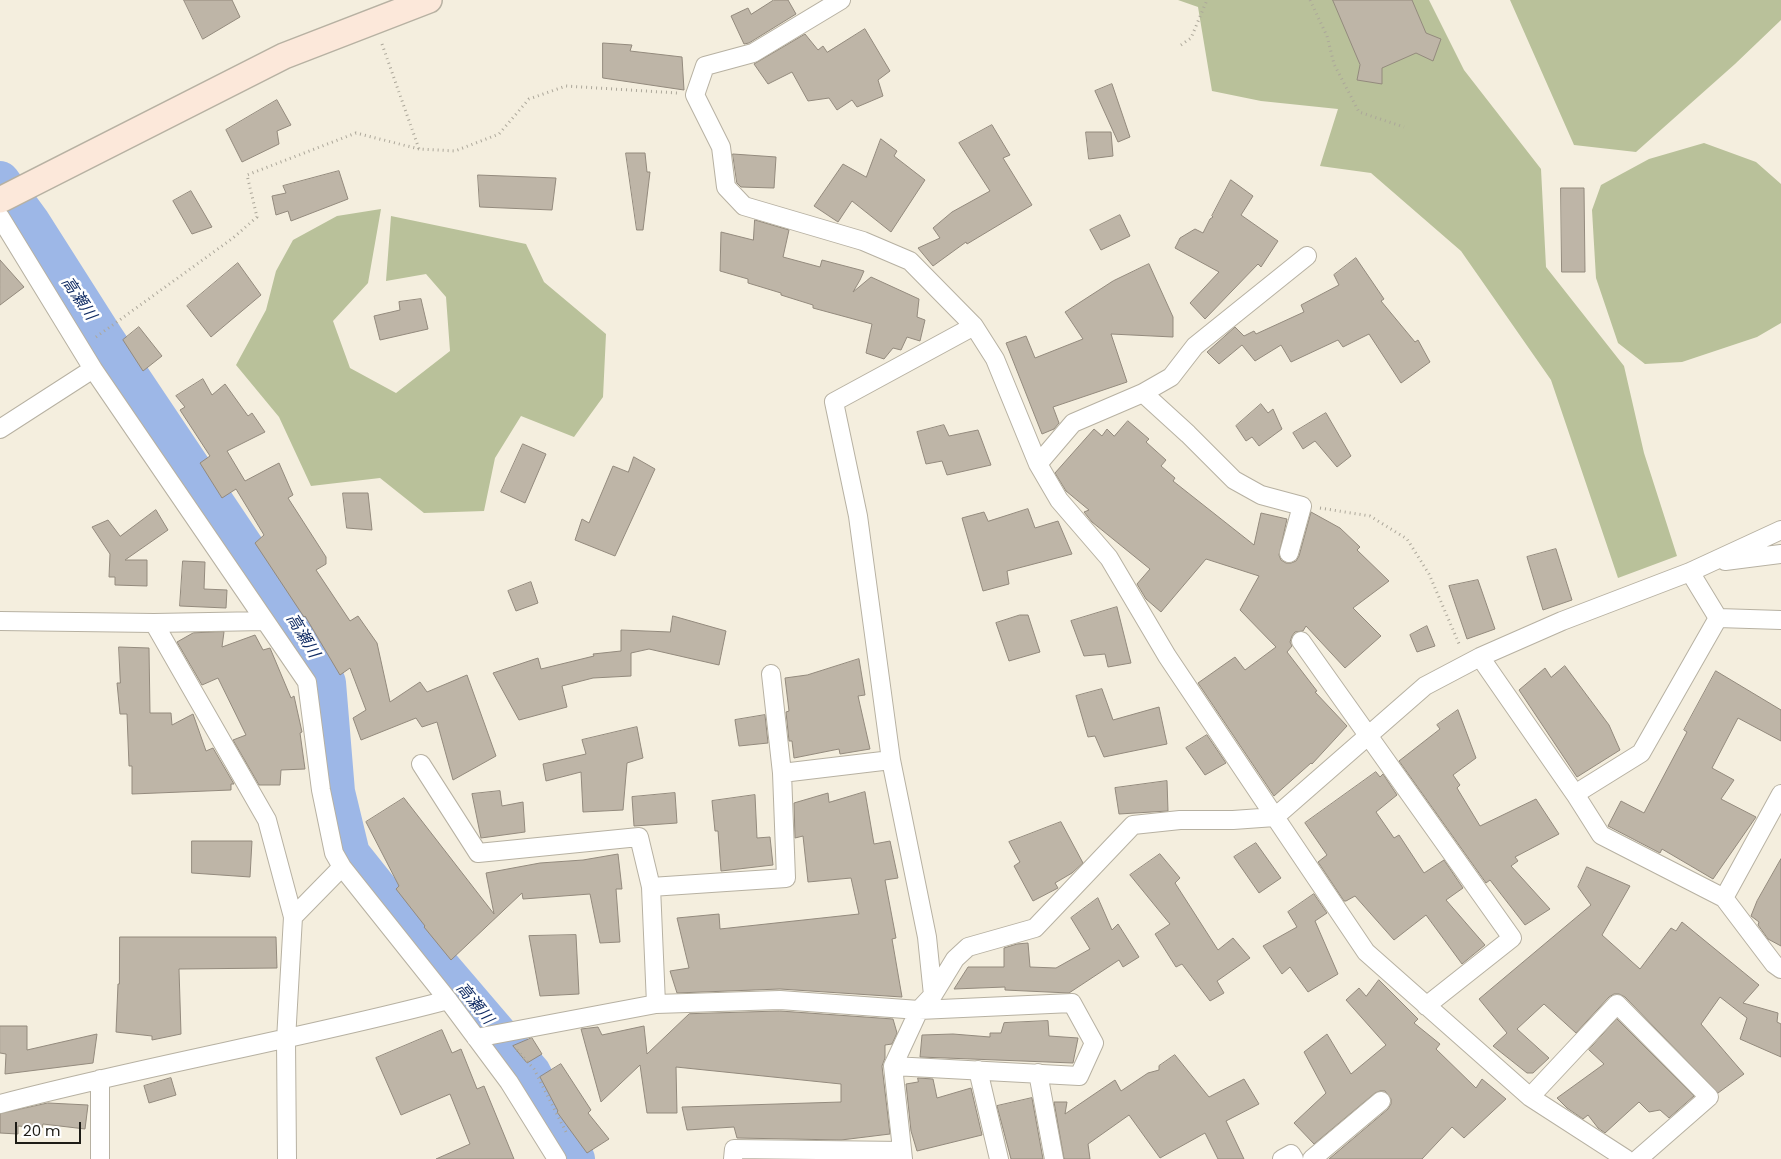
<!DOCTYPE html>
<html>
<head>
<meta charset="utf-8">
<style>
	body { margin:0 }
	#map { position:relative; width:1781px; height:1159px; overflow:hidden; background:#f4eede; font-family:Poppins,sans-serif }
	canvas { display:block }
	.scale { position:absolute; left:15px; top:1122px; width:66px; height:22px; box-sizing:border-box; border:2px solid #1e1c16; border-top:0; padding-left:6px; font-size:15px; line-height:18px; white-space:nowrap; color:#1e1c16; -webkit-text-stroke:4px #fff; paint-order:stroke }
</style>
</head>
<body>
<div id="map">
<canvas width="1781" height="1159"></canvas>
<div class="scale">20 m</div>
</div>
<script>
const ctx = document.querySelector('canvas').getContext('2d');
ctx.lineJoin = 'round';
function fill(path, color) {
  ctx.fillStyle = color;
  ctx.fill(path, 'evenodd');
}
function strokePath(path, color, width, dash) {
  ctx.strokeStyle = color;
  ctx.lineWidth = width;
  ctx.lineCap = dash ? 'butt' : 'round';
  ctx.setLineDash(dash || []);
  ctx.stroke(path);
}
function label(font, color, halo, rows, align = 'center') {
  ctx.font = font + ' Poppins,"Noto Sans JP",sans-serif';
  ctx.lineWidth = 5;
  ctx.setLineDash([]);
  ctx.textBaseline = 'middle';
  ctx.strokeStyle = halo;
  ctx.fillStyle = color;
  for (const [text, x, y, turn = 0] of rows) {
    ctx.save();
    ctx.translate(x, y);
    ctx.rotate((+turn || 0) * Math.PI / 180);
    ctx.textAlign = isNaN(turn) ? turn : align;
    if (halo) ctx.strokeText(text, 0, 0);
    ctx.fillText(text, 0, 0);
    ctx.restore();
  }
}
const green = new Path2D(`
	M1178,0H1429L1464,70L1541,169L1546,267L1624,366L1644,453L1677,556L1618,578L1551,380L1461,251L1371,173L1320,166L1338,109L1261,101L1212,91L1198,7Z
	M1510,0H1781V20L1735,64L1636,152L1574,145Z
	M1704,143L1756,162L1781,184V323L1757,337L1682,362L1645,364L1618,343L1596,278L1592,210L1601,185L1649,159Z
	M381,209L368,283L333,321L350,368L396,393L450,351L446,297L426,274L386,281L391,216L526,244L544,282L606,334L603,397L574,437L521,416L495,458L484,511L424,513L380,478L311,486L279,417L236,365L266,310L276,271L293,240L337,216Z`);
const river = new Path2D(`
	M0,181L30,222L105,340L314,652L326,683L335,792L350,854L436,962L531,1073L575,1159`);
const building = new Path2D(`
	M184,0H232L240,17L203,39Z
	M774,0H788L796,14L749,43L744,44L731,16L748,8L751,14Z
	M1333,0H1412L1426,33L1441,39L1433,61L1416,53L1382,68V84L1357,80L1360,65Z
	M865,29L890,71L878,80L883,96L857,107L852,100L837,110L829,98L808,101L792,72L768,84L754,64L805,34L818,50L823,46L827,52Z
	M603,43L632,45L630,51L682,57L684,90L603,78Z
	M1112,84L1130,137L1118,142L1095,91Z
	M277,100L291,125L277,131L279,144L242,162L226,130Z
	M992,125L1010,155L1003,158L1032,205L967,244L966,242L933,266L918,248L940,238L933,228L952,212L990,191L959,143Z
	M1086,132H1111L1113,156L1089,159Z
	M881,139L897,151L894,156L925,180L891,232L852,201L838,222L814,206L843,164L866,177Z
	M626,153H645L647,172H650L643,230H637Z
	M733,154L776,157L774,188L741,187L737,183Z
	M339,171L348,199L291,221L288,211L276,215L272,196L286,193L283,186Z
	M478,175L556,178L552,210L480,207Z
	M1231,180L1253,196L1241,215L1278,241L1261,267L1258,264L1205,319L1190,303L1219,272L1175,248L1180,238L1195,229L1203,233L1210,219L1213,217L1212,216Z
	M1561,188H1584L1585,272H1562Z
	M191,191L212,227L192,234L173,201Z
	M1120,215L1130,236L1101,250L1090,230Z
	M755,220L789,230L783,257L820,267L822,260L864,271L860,280L853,292L871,277L919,299L917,317L925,320L920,341L907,337L901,350L893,348L884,359L866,353L872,324L813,308V305L781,295V293L748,283V279L720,271L721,232L753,240Z
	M1356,258L1384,299L1381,301L1415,342L1418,340L1430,362L1401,383L1369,334L1343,347L1338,340L1291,362L1281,345L1255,361L1242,345L1219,364L1207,352L1235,327L1244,336L1254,331L1256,334L1304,312L1301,305L1339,285L1334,275Z
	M0,260L24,287L0,305Z
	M238,263L261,295L211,337L187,306Z
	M1149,264L1173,317V337L1111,334L1127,382L1053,407L1059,423L1054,429L1042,434L1006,343L1026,336L1035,358L1083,339L1065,312L1113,281Z
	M421,299L428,329L380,340L374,316L400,310L399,302Z
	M139,327L162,356L143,371L123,340Z
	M203,379L212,395L225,384L248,416L252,413L265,432L227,451L245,481L279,463L293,495L288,498L326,557V564L316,570L350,621L358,616L377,643L390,702L420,682L427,692L467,675L496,756L453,780L437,722L422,727L416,718L361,740L353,718L366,710L350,668L340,675L305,616L304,617L255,543L264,535L236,489L222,498L200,463L210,456L180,410L185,407L176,396Z
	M1261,404L1268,413L1273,409L1282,429L1259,446L1252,437L1246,441L1236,426Z
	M1326,413L1351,456L1337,467L1315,441L1303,449L1293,433Z
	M1128,421L1149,439L1146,442L1166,460L1161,466L1175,478L1173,481L1254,545L1261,513L1287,519L1279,555L1281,560L1286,563H1291L1296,561L1299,556L1311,512L1340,528L1360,547L1357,550L1389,581L1353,608L1381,636L1345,668L1306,626L1303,631L1295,632L1292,636L1290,642L1292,646L1287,652L1317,691L1315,692L1347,726L1312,764L1311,763L1274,796L1198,683L1235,657L1245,670L1276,647L1240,610L1259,576L1206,559L1161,612L1146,599L1137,584L1150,569L1092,522L1084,512L1089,510L1066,491L1055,473L1094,429L1102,436L1107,429L1114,436Z
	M944,425L949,436L978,430L991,465L947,475L942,461L926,464L917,432Z
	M523,444L546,454L525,503L501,492Z
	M634,457L655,469L615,556L575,540L582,519L589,523L613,466L628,472Z
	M343,493H368L372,530L347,528Z
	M1028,509L1035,528L1058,521L1072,554L1007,571L1009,584L983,591L962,518L984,512L988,521Z
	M156,510L168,530L125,560H147V586L115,585V577H109L110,554L92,527L108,520L120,536Z
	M1556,549L1572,600L1543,610L1527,557Z
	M183,561L205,562L204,589L227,590L226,608L180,606Z
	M1478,580L1495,629L1467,639L1449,586Z
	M531,582L538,603L516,611L508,591Z
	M1117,607L1131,663L1108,667L1105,654L1084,656L1071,621Z
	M1020,615H1028L1040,652L1009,661L996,623Z
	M673,616L726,631L719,665L649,649L631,653V676L593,678L562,686L567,707L519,720L493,673L538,658L541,669L594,656L593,654L621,651V630L670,632Z
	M1427,626L1435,646L1417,652L1410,635Z
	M224,632L222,647L255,635L263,650L270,648L291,698L294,696L302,732L300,733L305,769L281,770L280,785H259L233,740L246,735L218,678L202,685L177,642L193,633Z
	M119,647L149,648L150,713H171L172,725L193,714L206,751L213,748L234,784H231V790L132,794V766H129L127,714H120L117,683H120Z
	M859,659L865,695L858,696L870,749L840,754L839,749L794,758L792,741H789L786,712L789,711L785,678L807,675Z
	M1565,666L1609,725L1620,750L1577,777L1519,690L1545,668L1551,677Z
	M1716,671L1781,710V741L1738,718L1712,768L1734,780L1721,799L1756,817L1713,879L1662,849L1660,853L1608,826L1621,801L1644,813L1687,732L1684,730Z
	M1102,689L1113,720L1159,707L1167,744L1104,757L1095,736L1088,737L1076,696Z
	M1458,710L1476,758L1453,775L1460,785L1457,788L1480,826L1536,799L1559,834L1515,857L1518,861L1511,866L1550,909L1525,925L1490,880L1486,883L1399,761L1440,729L1437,725Z
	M765,715L768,743L739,746L735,720Z
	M637,727L643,758L627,763L623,810L583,812L581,772L546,781L543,764L586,754L582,740Z
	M1207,735L1226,763L1205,775L1186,748Z
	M1376,772L1380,777L1383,774L1397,795L1376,812L1394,838L1399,835L1424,873L1444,860L1463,888L1446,900L1485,945L1462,964L1426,915L1394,940L1355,896L1346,901H1344L1318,862L1327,855L1305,823Z
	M1167,781L1168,811L1119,814L1115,788Z
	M500,791L502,806L523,802L525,832L481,838L472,794Z
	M865,792L874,844L890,841L898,878L885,880L896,938L892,939L902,997L780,989L677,993L670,971L689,968L677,918L719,914L720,929L859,914L851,878L808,882L803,836L795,838L794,803L828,793L829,802Z
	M675,793L677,823L634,826L632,797Z
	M755,795L757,838L770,837L773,865L721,871L718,831H715L712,801Z
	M404,798L494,914L486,873L540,863L583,860L618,854L622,889H616L620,942L600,943L590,894L523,899L522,893L451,960L424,927L425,926L396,889L399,886L366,822Z
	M1061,822L1083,863L1072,873L1055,883L1058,888L1033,901L1014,866L1020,862L1009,842Z
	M192,841H252L250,877L192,873Z
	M1256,843L1281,878L1259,893L1234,857Z
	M1160,854L1180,878L1175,883L1218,950L1233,938L1250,958L1217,981L1224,993L1210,1001L1182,964L1176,967L1155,934L1170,924L1130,875Z
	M1781,859V946L1768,939L1758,925L1759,922L1751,916L1757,901Z
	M1587,867L1630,886L1602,935L1640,969L1671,928L1676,931L1682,922L1759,985L1743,1003L1778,1013L1777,1022L1781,1024V1057L1740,1039L1747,1018L1720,997L1701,1024L1744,1074L1718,1093L1625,997L1619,994H1614L1609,997L1576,1033L1544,1004L1517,1029L1549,1058L1533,1073H1527L1493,1046L1507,1033L1479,999L1591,905L1578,887Z
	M1314,894L1327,913L1315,921L1338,974L1308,992L1290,967L1282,974L1263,946L1297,927L1288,912Z
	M1098,898L1112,930L1118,924L1139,957L1123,967L1119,960L1069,993L1005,990V987L954,989L968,967H1004V948L1017,944L1028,943L1030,967L1056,968L1090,949L1071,918Z
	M576,935L579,994L540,996L529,936Z
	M120,937H276L277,968L179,969L181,1034L152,1040V1036L116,1032L118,984H119Z
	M1379,980L1418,1019L1414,1023L1440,1044L1436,1049L1476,1088L1482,1079L1506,1099L1464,1138L1452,1127L1422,1159H1329L1388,1109L1391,1104V1099L1385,1091H1380L1375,1093L1314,1144L1294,1123L1326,1093L1304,1052L1327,1034L1351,1074L1386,1045L1346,1000L1359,988L1366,996Z
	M780,1011L893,1019L897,1033L892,1044L885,1045V1058L882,1066L890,1134L841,1140L737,1138L734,1127L687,1130L682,1107L841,1102V1084L676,1067L677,1113H647L640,1065L601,1102L581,1029L598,1027L602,1035L644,1026L647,1054L689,1014Z
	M1617,1019L1694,1096L1669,1118L1660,1110L1649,1112L1639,1102L1605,1133L1598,1128L1588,1115L1583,1119L1567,1108L1557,1098L1604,1064L1589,1050Z
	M1048,1021L1049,1036L1078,1038L1073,1063L920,1057L922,1035L953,1034L990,1037V1033H1001L1004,1023Z
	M0,1026H27V1050L97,1034L93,1063L5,1074L6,1054L0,1053Z
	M442,1030L452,1053L461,1049L477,1089L484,1086L514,1159H436L470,1144L450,1094L401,1115L376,1058Z
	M532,1038L542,1054L527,1063L513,1046Z
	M1175,1055L1209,1097L1244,1079L1259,1104L1226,1121L1244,1159H1218L1205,1133L1160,1158L1129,1115L1088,1144L1090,1159H1064L1054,1102H1067L1065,1114L1115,1080L1121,1091L1148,1073L1159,1070V1066Z
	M561,1064L591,1110L588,1113L609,1139L587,1153L557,1112L558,1111L540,1077Z
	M171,1078L176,1095L149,1103L144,1086Z
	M918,1078L933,1079L937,1098L971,1088L982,1135L917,1151L911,1131L906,1084L918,1082Z
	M1032,1098L1043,1159H1011L997,1106Z
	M48,1103L88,1105L85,1129L43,1124L42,1128L18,1126V1134L0,1133V1114Z`);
const path = new Path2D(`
	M1310,0L1327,36L1334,64L1359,112L1404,127
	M382,44L419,149L455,151L499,134L529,99L566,86L677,93
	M1181,45L1191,38L1207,0
	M96,337L233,238L257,217L247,175L356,133L419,149
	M1320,508L1370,516L1407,539L1429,574L1460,646
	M465,992L470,991L489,1016
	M517,1050L534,1069L567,1134`);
const street = new Path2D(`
	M841,0L753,53L705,66L695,95L721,147L726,187L744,206L863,241L910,261L974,326L995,359L1038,464L1059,500L1109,558L1167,656L1275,817L1425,686L1480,657L1562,621L1690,572L1781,530
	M0,217L93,369L307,682L321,790L334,853L342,867L448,1000L509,1082L557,1159
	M1143,393L1188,434L1234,480L1261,495L1302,506L1289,553
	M0,429L93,369
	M1038,464L1073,423L1143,393L1171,377L1195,346L1307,256
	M1725,561L1781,554
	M1690,572L1718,618L1781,620
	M0,621L154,623L265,621
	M154,623L267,820L293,917L286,1040L287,1159
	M1301,641L1512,938L1426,1006
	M1480,657L1575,794L1601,835L1724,898L1774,964L1781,969
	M421,764L478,853L639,837L651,887L656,1004
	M782,773L891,760
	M1575,794L1641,753L1718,618
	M651,887L786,878L782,773L771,674
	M1724,898L1781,794
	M293,917L342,867
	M933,995L927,937L891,760L858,516L834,402L974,326
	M476,1038L656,1004L780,1000L919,1010L1072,1003L1094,1043L1079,1076L893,1066
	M978,1070L999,1159
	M1038,1073L1054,1159
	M1530,1097L1617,1004L1709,1097L1638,1159
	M0,1104C148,1065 300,1039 448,1000
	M100,1159V1079
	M733,1159L734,1149L902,1151
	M903,1159L893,1066L919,1010L933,995L955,959L968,947L1035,928L1133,825L1180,820H1233L1275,817L1366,952L1530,1097L1626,1159
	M1282,1159L1291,1154L1294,1159
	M1312,1159L1381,1101`);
const secondary = new Path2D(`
	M0,200L284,56L429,0`);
const waterNames = [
	["高瀬川",78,299,56],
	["高瀬川",302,636,59],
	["高瀬川",474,1004,51]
];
fill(green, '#b9c19a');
strokePath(river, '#9db7e7', 40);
fill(building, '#beb5a7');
strokePath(building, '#938a7d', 1);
strokePath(street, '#b7b1a2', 20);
strokePath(secondary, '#b7b1a2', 28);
strokePath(path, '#aca79a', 3, [1, 4]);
strokePath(street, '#fff', 18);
strokePath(secondary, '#fce8da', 25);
label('italic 16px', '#112c64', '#fff', waterNames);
</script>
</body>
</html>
